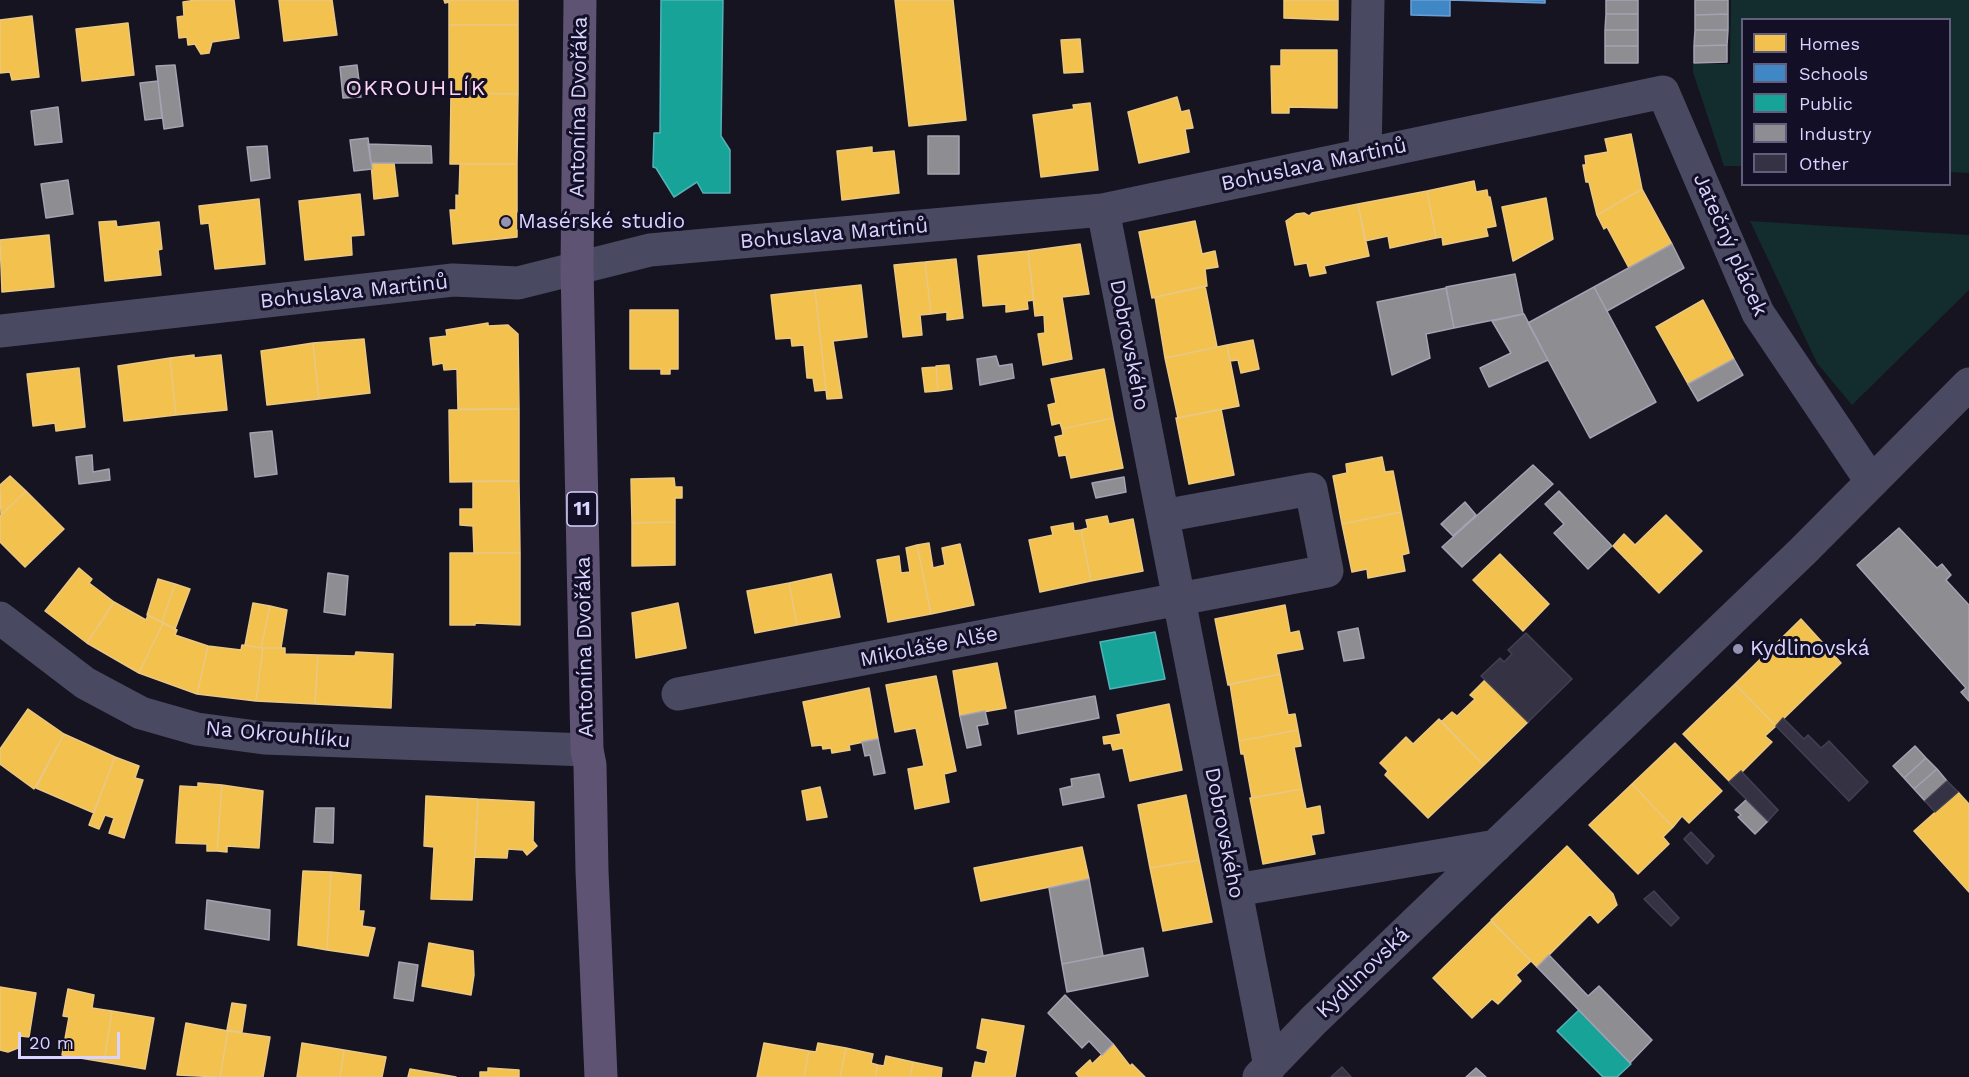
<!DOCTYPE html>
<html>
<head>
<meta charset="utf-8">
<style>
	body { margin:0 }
	#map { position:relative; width:1969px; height:1077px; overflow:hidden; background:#161421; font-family:"Work Sans",sans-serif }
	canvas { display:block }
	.legend { position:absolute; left:1741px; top:18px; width:210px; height:168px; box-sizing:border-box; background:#130f26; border:2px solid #625e7d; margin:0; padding:8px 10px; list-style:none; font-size:18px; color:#d9d4ff }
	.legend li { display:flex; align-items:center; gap:12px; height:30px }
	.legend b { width:30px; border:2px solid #625e7d }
	.scale { position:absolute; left:18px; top:1032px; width:102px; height:27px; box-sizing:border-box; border:3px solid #d9d4ff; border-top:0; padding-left:8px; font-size:18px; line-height:21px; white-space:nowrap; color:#d9d4ff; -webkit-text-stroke:4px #130f26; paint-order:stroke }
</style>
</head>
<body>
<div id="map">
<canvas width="1969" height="1077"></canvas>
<ul class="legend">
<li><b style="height:16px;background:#f2c14e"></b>Homes</li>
<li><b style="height:16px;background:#3f88c5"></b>Schools</li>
<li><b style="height:16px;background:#17a398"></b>Public</li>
<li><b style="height:16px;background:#8d8d92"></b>Industry</li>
<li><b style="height:16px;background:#343243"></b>Other</li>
</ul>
<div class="scale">20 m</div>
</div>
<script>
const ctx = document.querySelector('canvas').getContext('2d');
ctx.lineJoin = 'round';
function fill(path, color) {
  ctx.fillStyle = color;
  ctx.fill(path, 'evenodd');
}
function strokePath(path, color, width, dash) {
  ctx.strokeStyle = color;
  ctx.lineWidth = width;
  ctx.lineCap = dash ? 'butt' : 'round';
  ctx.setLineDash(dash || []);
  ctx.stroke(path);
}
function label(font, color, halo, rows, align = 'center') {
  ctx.font = font + ' "Work Sans",sans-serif';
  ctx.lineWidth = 6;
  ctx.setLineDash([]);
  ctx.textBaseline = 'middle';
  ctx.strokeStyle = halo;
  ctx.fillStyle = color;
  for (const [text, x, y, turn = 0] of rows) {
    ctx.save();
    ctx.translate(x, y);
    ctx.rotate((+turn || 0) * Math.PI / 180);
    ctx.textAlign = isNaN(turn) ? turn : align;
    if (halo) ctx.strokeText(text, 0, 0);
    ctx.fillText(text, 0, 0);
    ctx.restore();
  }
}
const green = new Path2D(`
	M1731,0H1969V173L1950,172V20H1742V166H1724L1693,72V64H1730Z
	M1750,221L1969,235V290L1852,405L1817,363Z`);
const homes = new Path2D(`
	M196,0H234L239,38L212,42L209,53L201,54L195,44L188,45L187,37L179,38L177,17L184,16L183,2Z
	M279,0H332L337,35L284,41Z
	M444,0H518V25H449V2L445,3Z
	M895,0H953L966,120L909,126Z
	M1284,0H1338V20L1284,18Z
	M32,16L39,77L12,80L10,72L0,73V20Z
	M128,23L134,75L82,81L76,29Z
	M449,25H518V94L449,93Z
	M1080,39L1083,72L1064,73L1061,40Z
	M1281,50H1337V108L1289,107V113H1272L1271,66H1281Z
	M451,93L518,94L517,164H450Z
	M1177,97L1181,112L1189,110L1193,128L1185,129L1189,152L1139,163L1128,112Z
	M1090,103L1098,170L1041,177L1033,115L1074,109L1073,105Z
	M1631,134L1642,189L1597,215L1589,182H1586L1583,165H1586L1585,156L1608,152L1605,139Z
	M872,147V153L894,151L899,193L842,200L837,151Z
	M371,163H394L398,196L374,199Z
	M460,164H517V237L453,244L450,210H456V195L459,196Z
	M1474,181L1476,192L1487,190L1488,197H1490L1496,226L1486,228L1488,236L1443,245L1442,237L1436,238L1427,191Z
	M1642,189L1672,244L1629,268L1607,227L1604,229L1597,215Z
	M1427,191L1436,238L1390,248L1388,236L1365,241L1358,204Z
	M360,194L364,235L351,236L352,255L305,260L299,201Z
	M1546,198L1553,239L1513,261L1502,207Z
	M259,199L265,264L215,269L209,223L201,224L199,206Z
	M1358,204L1369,256L1324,266L1326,273L1310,276L1307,263L1295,265L1286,221L1296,214L1304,213L1309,216L1312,213Z
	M116,221L117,227L159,222L162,249L158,250L161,275L105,281L99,222Z
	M1195,221L1202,254L1215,251L1218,267L1205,269L1207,286L1152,298L1139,232Z
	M49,235L54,287L2,292L0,240Z
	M1080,244L1089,294L1062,297L1072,359L1043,365L1038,334L1045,333L1044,315L1035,316L1028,251Z
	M1028,251L1034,300L1027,301L1028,309L1006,312V304L983,306L978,256Z
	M956,259L963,318L947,320V312L931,314L925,262Z
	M925,262L931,314L920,315L922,335L903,337L894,265Z
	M861,285L867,337L833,341L842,398L827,399L815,290Z
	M1205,286L1217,347L1165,358L1155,297Z
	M815,290L826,390L815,391L813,378H807L804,345L792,346L791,338L776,339L771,295Z
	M1703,300L1734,359L1688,384L1656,327Z
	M630,310H678V369H670V374H661V369H630Z
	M488,323V326L508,325L518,334L519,409H458L457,369L444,370L443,363L433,365L430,338L447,336L446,330Z
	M364,339L370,393L319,399L313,343Z
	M1253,340L1259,369L1241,373L1238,360L1230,361L1227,345Z
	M313,343L319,399L267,405L261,351Z
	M1227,345L1239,406L1178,418L1165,358Z
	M194,355V358L221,355L227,410L176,415L170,358Z
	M170,358L176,415L124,421L118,366Z
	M949,365L952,389L938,391L936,366Z
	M936,367L938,391L925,392L922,368Z
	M79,368L85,427L56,431L55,423L33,426L27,374Z
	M1104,369L1113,418L1062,429L1060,423L1052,425L1048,405L1056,403L1051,379Z
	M519,409V481L450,482L449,410Z
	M1221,409L1234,475L1189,484L1176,418Z
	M1113,418L1123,468L1071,478L1066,455L1059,456L1055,437L1063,435L1062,429Z
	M1382,457L1385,472L1393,471L1401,512L1342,524L1333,476L1347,473L1346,464Z
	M10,476L26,491L1,515L0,485Z
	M674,478L675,487H682V498H675V522L632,523L631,479Z
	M473,481H519L520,553H474L473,526L460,525V509H473Z
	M26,491L64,529L25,567L0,542V516Z
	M1401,512L1409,553L1402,555L1405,571L1368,578L1367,569L1352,572L1342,524Z
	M1666,515L1702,551L1659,593L1613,546L1624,534L1635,545Z
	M1107,516L1109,524L1133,519L1143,571L1091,581L1081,530L1088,528L1086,520Z
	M675,522V565L632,566V523Z
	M1073,523L1074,531L1081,530L1091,581L1040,592L1029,540L1053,535L1051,527Z
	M929,543L933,568L945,565L942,548L960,544L974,605L931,614L917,545Z
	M917,545L931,614L888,622L877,560L899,556L901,573L910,572L906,548Z
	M450,553H520V625L475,623V625H450Z
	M1500,554L1549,604L1523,631L1473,580Z
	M79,568L92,579L89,583L114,602L87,643L45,611Z
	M831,574L840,617L797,625L789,583Z
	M158,579L175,584L162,622L147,615Z
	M789,583L797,625L755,633L747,591Z
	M175,584L190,589L175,629L162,622Z
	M114,602L146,620L148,615L163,623L139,673L87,643Z
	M253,603L270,606L261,648L245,645Z
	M678,603L686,648L636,658L632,613Z
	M1285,605L1290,633L1299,631L1303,649L1276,654L1280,674L1228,685L1215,619Z
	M270,606L287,610L281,648H261Z
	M1801,619L1841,663L1776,726L1735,684Z
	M163,623L177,630L175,635L208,646L197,694L139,673Z
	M242,645L263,648L256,701L197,694L208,646L241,650Z
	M263,648H285V654L318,655L315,704L256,701Z
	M356,652L393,654L391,708L315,704L318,655L355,656Z
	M997,663L1006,708L960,716L953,671Z
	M1280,674L1288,715L1295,714L1298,730L1239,741L1230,684Z
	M936,676L956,771L944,774L949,802L915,809L908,769L924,766L916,728L895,732L886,685Z
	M1485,680L1528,722L1484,765L1441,722L1452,712L1457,716L1475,699L1470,695Z
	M1735,684L1776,726L1765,736L1772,742L1731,783L1683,734Z
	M869,688L878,739L849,745L850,750L832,753L831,748L823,749L822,745L812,746L803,702Z
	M1169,704L1182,770L1130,781L1123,748L1113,750L1111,743L1104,744L1103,737L1121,734L1117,715Z
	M28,709L64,734L34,789L0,764V749Z
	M1439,719L1484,765L1428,818L1385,775L1388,771L1380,763L1406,737L1413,744Z
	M1298,730L1301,746L1294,747L1302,789L1252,798L1244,754H1241L1239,741Z
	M64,734L115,757L94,813L36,788Z
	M1675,743L1722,791L1689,823L1682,816L1673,827L1632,784Z
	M115,757L139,766L135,778L143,780L124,838L109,833L114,818L105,815L99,829L89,825Z
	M198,783L222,785L217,851H207V844L176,843L180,786L198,787Z
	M1632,784L1673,827L1663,837L1669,844L1638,874L1589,825Z
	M222,785L263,791L259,848L227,846V852L217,851Z
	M820,787L827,817L807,820L802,791Z
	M1302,789L1306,809L1320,806L1324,833L1311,835L1315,854L1263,864L1250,798Z
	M1958,792L1969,804V892L1914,831Z
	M1186,795L1199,860L1150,868L1138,805Z
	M426,796L478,799L472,900L431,899L434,847L424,846Z
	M478,799L534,802L533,841L537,846L527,855L523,850L508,849L507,858L475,857Z
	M1567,846L1613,894L1617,905L1598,923L1590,914L1537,967L1491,920Z
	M1082,847L1089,879L981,901L974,868Z
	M1199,860L1212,922L1163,931L1150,868Z
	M303,871L331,872L327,950L298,945Z
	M331,872L361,875L359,911H364L362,926L375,928L368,956L327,950Z
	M1491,921L1531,961L1516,975L1521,981L1498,1004L1492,999L1472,1018L1433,978Z
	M429,943L473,951L474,975L471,995L422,986Z
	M0,987L36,993L29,1037L20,1036L18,1048L8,1052L0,1050Z
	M68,989L94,995L92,1008L112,1011L104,1062L62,1055L69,1017L63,1016Z
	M232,1003L246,1005L242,1032L227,1030Z
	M112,1011L154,1018L145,1069L104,1062Z
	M982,1019L1024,1026L1015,1077H972L975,1062L985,1064L988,1051L977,1048Z
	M186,1023L228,1031L220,1077L177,1075Z
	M228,1031L270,1037L263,1077H220Z
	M302,1043L344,1050L340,1077H297Z
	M764,1043L809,1051L804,1077H757Z
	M818,1043L846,1048L840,1077H804L809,1051L816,1052Z
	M1113,1044L1130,1066L1132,1064L1145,1077H1079L1076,1073L1090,1060L1092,1064Z
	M846,1048L873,1054L871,1063L878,1065L875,1077H840Z
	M344,1050L386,1057L382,1077H340Z
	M886,1056L913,1062L910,1077H875L878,1065L884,1066Z
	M913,1062L942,1068L941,1077H910Z
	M488,1068L519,1070V1077H480V1072H488Z
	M410,1069L456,1077H408Z`);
const schools = new Path2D(`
	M1411,0H1450V16L1411,15Z
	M1450,0H1545V3Z`);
const public = new Path2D(`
	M661,0H723L721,136L730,150V193H703L697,182L674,197L656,168L653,167L654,133H660Z
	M1155,632L1165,679L1110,689L1100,642Z
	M1579,1010L1631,1064L1617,1077H1603L1557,1031Z`);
const industry = new Path2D(`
	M1606,0H1638V14H1606Z
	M1695,0H1728V14L1695,15Z
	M1606,14H1638V30H1605Z
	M1728,14V30H1695V15Z
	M1605,30H1638V46H1605Z
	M1695,30H1728L1727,45L1694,46Z
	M1727,45V62L1694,63V46Z
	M1605,46H1638V63H1605Z
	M175,65L183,126L164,129L156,66Z
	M357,65L361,97L343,98L340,67Z
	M158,81L162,118L145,120L140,83Z
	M58,107L62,142L35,145L31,111Z
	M928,136H959V174H928Z
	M368,138L372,169L354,171L350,140Z
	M368,144L431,146L432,163H371Z
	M267,146L270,178L251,181L247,147Z
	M68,180L73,214L46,218L41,184Z
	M1672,244L1684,268L1607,311L1594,287Z
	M1515,274L1523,314L1454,328L1446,287Z
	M1594,287L1656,402L1590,438L1528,323Z
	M1446,288L1454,328L1426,334L1430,358L1392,375L1377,302Z
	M1524,314L1548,360L1489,387L1480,368L1511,353L1492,321Z
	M996,356L999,366L1012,364L1014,378L980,385L977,359Z
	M1734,359L1743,375L1698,401L1688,384Z
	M272,431L277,474L255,477L250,433Z
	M92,455L93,472L109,469L110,480L79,484L76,457Z
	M1533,465L1553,484L1462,567L1442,547Z
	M1124,477L1126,492L1096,498L1092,483Z
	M1559,491L1612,546L1588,569L1554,533L1564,524L1545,504Z
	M1465,502L1476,515L1453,536L1441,524Z
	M1899,528L1937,568L1942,564L1951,575L1946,580L1969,605V701L1961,692L1966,688L1857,565Z
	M328,573L348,576L345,615L324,612Z
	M1358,628L1364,658L1344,661L1338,632Z
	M1095,696L1099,718L1018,734L1015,711Z
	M985,711L988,724L977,726L981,745L967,748L960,716Z
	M878,739L885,773L874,775L870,755L865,756L862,742Z
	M1915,746L1926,758L1904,778L1893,766Z
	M1926,758L1937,769L1914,789L1904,778Z
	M1937,769L1947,781L1925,801L1914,789Z
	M1099,774L1104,797L1063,805L1060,789L1072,786L1071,779Z
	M1747,799L1768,821L1755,834L1738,817L1741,815L1735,810Z
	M316,808H334L333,843L314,842Z
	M1089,879L1103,956L1062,964L1049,888Z
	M207,900L270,910L269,940L205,929Z
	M1143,948L1148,976L1067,992L1062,964Z
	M1549,955L1588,996L1599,986L1652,1040L1630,1063L1537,967Z
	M399,962L418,965L413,1001L394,998Z
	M1065,995L1113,1044L1102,1055L1089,1041L1082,1048L1048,1013Z
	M1476,1068L1486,1077H1466Z`);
const building = new Path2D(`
	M1526,633L1572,679L1528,722L1481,676L1500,658L1504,662L1512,654L1508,650Z
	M1783,718L1804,739L1808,735L1821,748L1829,741L1868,782L1849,801L1776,726Z
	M1741,771L1778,810L1768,821L1729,782Z
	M1947,781L1958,792L1935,812L1925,801Z
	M1691,832L1714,856L1707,864L1684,839Z
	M1654,891L1679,918L1671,926L1644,899Z
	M1342,1067L1351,1077H1331Z`);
const minor = new Path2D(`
	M1365,155L1368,0
	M1103,210L1270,1066
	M0,331L453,280L518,283L650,250L1103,210L1663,92L1758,313L1871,481
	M0,618L85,683L141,713L197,729L264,738L587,750
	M678,694L1327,571L1311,489L1163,516
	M1236,890L1496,846
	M1259,1077L1314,1020L1803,551L1969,384`);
const major = new Path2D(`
	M580,0L577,268L587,750L590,765L592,871L601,1077`);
const markers = [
	[506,222,6,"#9591b1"],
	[1738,649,6,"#9591b1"]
];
const shields = [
	[582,509,30]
];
const shieldNames = [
	["11",582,509]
];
const streetNames = [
	["Antonína Dvořáka",579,107,-89],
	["Bohuslava Martinů",1314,165,-12],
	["Bohuslava Martinů",834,234,-5],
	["Jatečný plácek",1730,245,66],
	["Bohuslava Martinů",354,292,-6],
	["Dobrovského",1129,345,79],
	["Antonína Dvořáka",585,647,-91],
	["Mikoláše Alše",929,647,-11],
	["Na Okrouhlíku",278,735,5],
	["Dobrovského",1224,833,79],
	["Kydlinovská",1363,973,-44]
];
const poiNames = [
	["Masérské studio",518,222],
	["Kydlinovská",1750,649]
];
const neighbourhoodNames = [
	["OKROUHLÍK",416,89]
];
fill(green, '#132c2d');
fill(homes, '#f2c14e');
strokePath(homes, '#eac783', 1.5);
fill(schools, '#3f88c5');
strokePath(schools, '#6d9fd6', 1.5);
fill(public, '#17a398');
strokePath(public, '#51b2b7', 1.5);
fill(industry, '#8d8d92');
strokePath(industry, '#a4a2b3', 1.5);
fill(building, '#343243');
strokePath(building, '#433f54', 1.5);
strokePath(minor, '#4a4962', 33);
strokePath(major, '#5e5373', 33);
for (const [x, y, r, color] of markers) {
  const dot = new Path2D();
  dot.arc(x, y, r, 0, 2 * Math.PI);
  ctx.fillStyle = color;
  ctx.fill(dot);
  strokePath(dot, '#130f26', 2);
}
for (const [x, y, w] of shields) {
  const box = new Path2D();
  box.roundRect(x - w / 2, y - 17, w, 34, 4.5);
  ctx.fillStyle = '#130f26';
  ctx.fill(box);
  strokePath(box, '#d9d4ff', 1.5);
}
label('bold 20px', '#d9d4ff', null, shieldNames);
label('21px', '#d9d4ff', '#130f26', streetNames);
label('21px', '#d9d4ff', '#130f26', poiNames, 'left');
ctx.letterSpacing = '1.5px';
label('22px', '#ffd6f0', '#130f26', neighbourhoodNames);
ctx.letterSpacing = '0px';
</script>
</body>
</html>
